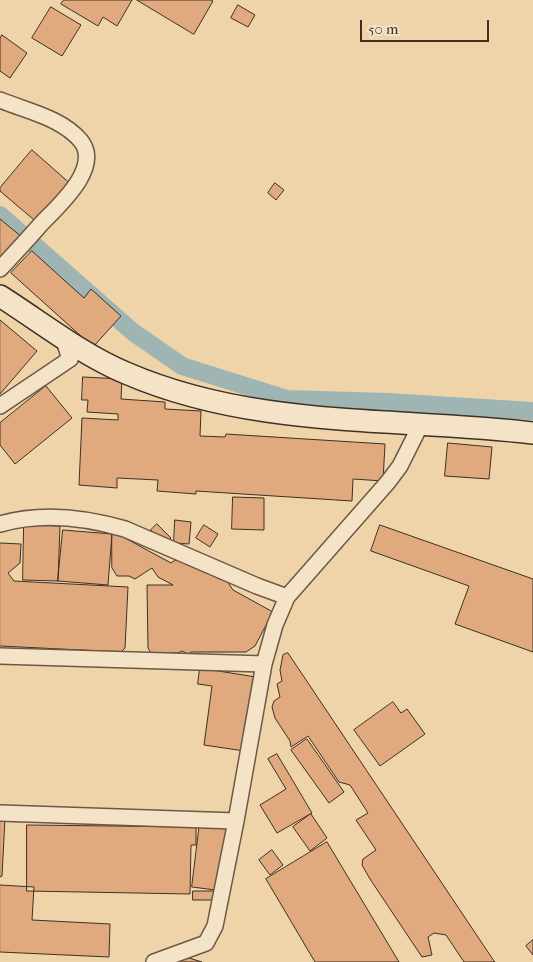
<!DOCTYPE html>
<html>
<head>
<meta charset="utf-8">
<style>
	body { margin:0 }
	#map { position:relative; width:533px; height:962px; overflow:hidden; background:#efd4a9; font-family:"IM FELL French Canon",serif }
	canvas { display:block }
	.scale { position:absolute; left:360px; top:20px; width:129px; height:22px; box-sizing:border-box; border:2px solid #3d3024; border-top:0; padding-left:6px; font-size:15px; line-height:18px; white-space:nowrap; color:#3d3024; -webkit-text-stroke:4px #f5e3c7; paint-order:stroke }
</style>
</head>
<body>
<div id="map">
<canvas width="533" height="962"></canvas>
<div class="scale">50 m</div>
</div>
<script>
const ctx = document.querySelector('canvas').getContext('2d');
ctx.lineJoin = 'round';
function strokePath(path, color, width, dash) {
  ctx.strokeStyle = color;
  ctx.lineWidth = width;
  ctx.lineCap = dash ? 'butt' : 'round';
  ctx.setLineDash(dash || []);
  ctx.stroke(path);
}
function fill(path, color) {
  ctx.fillStyle = color;
  ctx.fill(path, 'evenodd');
}
const canal = new Path2D(`
	M0,215L133,332L182,366L287,399L388,402L533,411`);
const building = new Path2D(`
	M64,0H132L117,26L103,17L98,26L61,4Z
	M137,0H211L213,1L194,34Z
	M238,5L255,15L248,27L231,18Z
	M51,7L81,25L62,56L32,38Z
	M2,35L27,53L10,78L0,71V39Z
	M32,150L73,186L40,225L0,191V188Z
	M275,183L284,190L276,200L268,193Z
	M0,219L28,242L0,274Z
	M32,251L84,298L91,289L121,316L93,347L11,273Z
	M0,320L37,351L0,394Z
	M83,377L122,379L121,399L165,402V409L201,411L200,436L225,437L226,434L385,444L383,481L353,479L352,501L196,491V494L157,491L158,480L117,478V488L79,485L82,418L118,420V414L87,412L88,400H82Z
	M46,386L72,418L15,464L0,445V423Z
	M448,443L492,447L489,479L445,476Z
	M233,497L264,498V530L232,529Z
	M175,520L191,522L189,544L174,543Z
	M157,524L171,538L165,544L151,530Z
	M24,525L60,526L58,581L23,580Z
	M204,525L218,534L210,547L196,538Z
	M380,525L533,579V652L455,624L469,586L371,551Z
	M63,530L112,534L108,585L58,581Z
	M112,531L171,563L184,554L229,576V584L233,590L273,612L255,646L246,652H191L188,654L182,651L178,653H151L148,648L147,585H173L158,577L152,568L135,579L129,576H117L112,568Z
	M0,543L21,544L20,563L8,573L14,581L128,587L125,648L121,652L0,646Z
	M288,653L494,961L495,962H464L446,935L434,933L428,937L432,955L422,957L370,879L362,865L363,859L376,850L356,820L368,813L350,785L339,782L308,736L291,747L290,741L275,718L272,707L274,701L280,697L277,684L282,681L280,670L283,655Z
	M200,668L262,678L251,752L204,745L212,686L198,684Z
	M393,702L401,713L407,709L425,734L380,766L354,730Z
	M307,739L344,792L329,803L291,750Z
	M277,754L312,813L277,833L260,805L286,789L268,759Z
	M311,814L327,838L310,851L293,827Z
	M0,818H5L2,876L0,877Z
	M200,822L231,826L223,891L192,887Z
	M27,825L196,827V845H191L190,894L27,891Z
	M327,842L399,962H315L266,879Z
	M272,850L283,865L270,875L259,860Z
	M0,885L34,887L32,920L110,924L109,957L0,952Z
	M193,891H219L220,900H193Z
	M533,940V955L526,946Z
	M166,951L202,962H163Z`);
const minor = new Path2D(`
	M0,100C27,111 62,118 81,141C102,168 58,206 41,224C28,239 14,254 0,269
	M0,406L70,359L63,338
	M0,524C41,512 84,517 125,529L257,586L287,597
	M0,656L264,664
	M0,813L236,821
	M154,962L206,943L215,926L236,821L264,664L275,625L287,597L388,482L400,466L421,424`);
const secondary = new Path2D(`
	M0,296C41,322 81,354 126,373C255,429 397,417 533,433`);
strokePath(canal, '#9fb5b4', 18);
fill(building, '#e0a97e');
strokePath(building, '#3d3024', 1);
strokePath(minor, '#6a5945', 18);
strokePath(secondary, '#3d3024', 24);
strokePath(minor, '#f5e3c7', 15);
strokePath(secondary, '#f5e3c7', 21);
</script>
</body>
</html>
